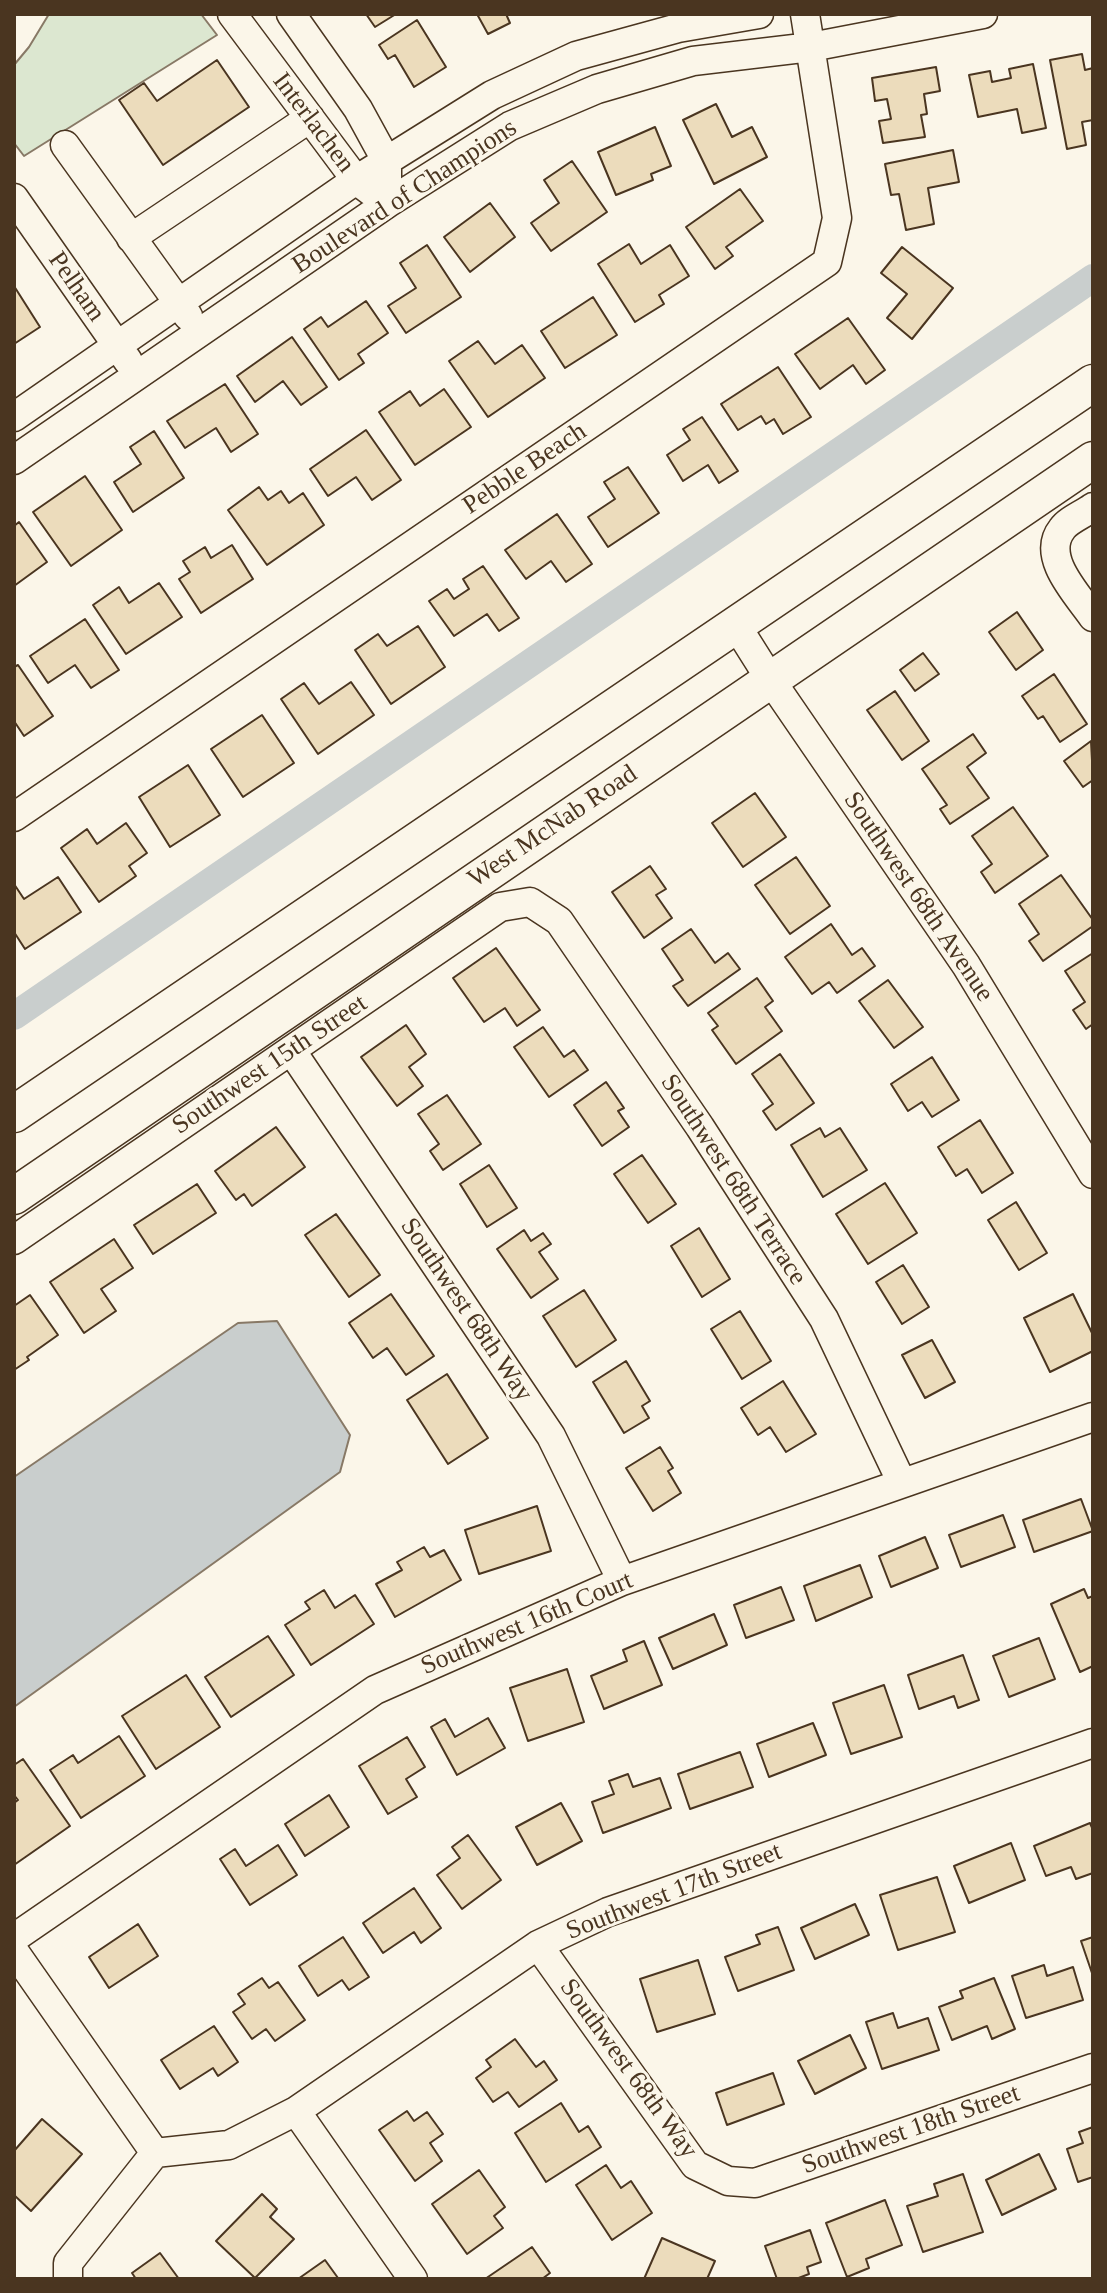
<!DOCTYPE html>
<html>
<head>
<meta charset="utf-8">
<style>
	body { margin:0 }
	#map { position:relative; width:1107px; height:2293px; overflow:hidden; background:#fbf6e9; font-family:"Times New Roman",serif }
	canvas { display:block }
	.frame { position:absolute; inset:0; border:16px solid #4a3520; pointer-events:none }
</style>
</head>
<body>
<div id="map">
<canvas width="1107" height="2293"></canvas>
<div class="frame"></div>
</div>
<script>
const ctx = document.querySelector('canvas').getContext('2d');
ctx.lineJoin = 'round';
function fill(path, color) {
  ctx.fillStyle = color;
  ctx.fill(path, 'evenodd');
}
function strokePath(path, color, width, dash) {
  ctx.strokeStyle = color;
  ctx.lineWidth = width;
  ctx.lineCap = dash ? 'butt' : 'round';
  ctx.setLineDash(dash || []);
  ctx.stroke(path);
}
function label(font, color, halo, rows, align = 'center') {
  ctx.font = font + ' "Times New Roman",serif';
  ctx.lineWidth = 6;
  ctx.setLineDash([]);
  ctx.textBaseline = 'middle';
  ctx.strokeStyle = halo;
  ctx.fillStyle = color;
  for (const [text, x, y, turn = 0] of rows) {
    ctx.save();
    ctx.translate(x, y);
    ctx.rotate((+turn || 0) * Math.PI / 180);
    ctx.textAlign = isNaN(turn) ? turn : align;
    if (halo) ctx.strokeText(text, 0, 0);
    ctx.fillText(text, 0, 0);
    ctx.restore();
  }
}
const green = new Path2D(`
	M49,14H201L217,35L24,156L14,143V65L29,47Z`);
const water = new Path2D(`
	M277,1321L350,1435L340,1472L14,1707V1477L238,1323Z`);
const canal = new Path2D(`
	M14,1016L1093,278`);
const building = new Path2D(`
	M366,14H396L375,27Z
	M477,14H506L510,23L488,34Z
	M417,20L446,67L414,87L395,55L388,59L379,45Z
	M1082,54L1085,70L1093,68V120L1082,122L1086,145L1067,149L1050,60Z
	M217,60L249,107L163,165L119,100L144,83L157,101Z
	M1033,64L1046,128L1022,133L1017,109L978,117L969,75L990,71L992,82L1011,78L1009,69Z
	M936,67L940,91L924,94L927,114L921,115L925,137L883,143L879,121L891,119L887,99L875,101L872,78Z
	M716,104L732,137L752,127L767,157L714,184L683,120Z
	M655,127L671,166L651,174L653,180L616,195L598,152Z
	M953,150L959,182L928,188L934,224L906,230L899,194L891,195L885,164Z
	M572,161L607,212L551,251L531,223L559,203L544,180Z
	M740,189L763,221L726,247L733,256L715,269L686,227Z
	M490,203L515,237L470,272L444,237Z
	M629,244L641,264L670,245L689,276L659,295L664,304L635,322L598,264Z
	M427,245L461,297L406,333L388,306L416,288L400,263Z
	M902,247L953,288L912,339L887,318L907,294L881,273Z
	M14,286L40,327L14,344Z
	M593,297L617,335L565,368L541,331Z
	M366,301L388,333L358,354L364,363L339,380L304,329L321,317L328,327Z
	M848,318L885,370L866,384L853,365L820,389L795,354Z
	M292,337L327,387L301,405L283,381L255,402L237,376Z
	M478,341L495,364L522,345L545,378L488,417L449,361Z
	M778,367L811,417L783,434L774,419L766,424L761,416L738,430L721,404Z
	M225,384L258,434L231,452L216,428L185,448L167,421Z
	M444,389L471,427L415,465L379,412L410,391L420,406Z
	M702,417L738,471L719,483L708,465L683,481L667,455L690,440L683,429Z
	M366,430L401,480L372,500L356,477L328,496L310,469Z
	M154,431L184,478L133,512L114,482L141,464L130,447Z
	M628,467L659,513L608,547L588,517L615,499L604,482Z
	M85,476L122,530L71,566L33,512Z
	M259,487L268,500L281,491L289,503L303,493L324,525L267,565L228,510Z
	M557,514L592,564L566,582L551,561L526,579L505,550Z
	M19,522L47,562L14,586V526Z
	M232,545L253,579L201,613L179,579L190,572L183,561L205,547L211,558Z
	M483,566L519,618L499,631L487,614L454,636L429,601L447,589L454,599L469,589L463,579Z
	M159,583L182,617L126,654L93,605L119,587L129,603Z
	M1017,612L1043,650L1016,670L989,632Z
	M85,619L119,670L91,688L75,665L48,683L30,656Z
	M418,626L445,667L391,704L355,650L378,634L387,646Z
	M923,653L939,674L915,691L900,670Z
	M18,665L53,716L24,736L14,721V667Z
	M1054,674L1087,724L1060,742L1043,716L1038,719L1022,696Z
	M351,682L374,715L318,754L281,699L304,683L319,704Z
	M895,691L929,741L902,760L867,710Z
	M262,715L294,763L243,797L211,749Z
	M973,734L986,753L967,767L989,798L950,824L940,809L947,805L922,769Z
	M1091,741L1093,780L1083,787L1064,761Z
	M188,765L220,815L170,847L139,797Z
	M755,793L786,837L743,867L712,823Z
	M1013,807L1048,856L995,893L981,872L992,864L972,836Z
	M126,823L147,853L129,866L136,876L99,902L61,848L87,829L97,844Z
	M796,857L830,906L790,934L755,885Z
	M650,866L666,889L656,895L672,918L644,938L612,892Z
	M1061,875L1093,920V926L1043,961L1029,941L1039,934L1019,904Z
	M58,877L81,912L25,949L14,932V884L24,899Z
	M831,924L852,955L862,948L875,966L837,993L829,982L812,994L785,957Z
	M691,929L715,963L728,953L740,969L688,1006L673,986L683,980L662,949Z
	M496,948L540,1010L517,1026L505,1008L484,1022L453,978Z
	M1093,953V1024L1086,1029L1073,1010L1085,1002L1065,971Z
	M757,978L773,1001L765,1007L782,1031L736,1064L712,1030L718,1026L708,1013Z
	M888,980L923,1027L894,1048L859,1001Z
	M406,1025L426,1054L409,1067L423,1086L397,1106L361,1057Z
	M543,1027L564,1057L574,1050L588,1070L549,1097L514,1047Z
	M780,1054L814,1103L776,1130L763,1111L773,1104L752,1074Z
	M932,1057L959,1100L932,1117L922,1102L908,1111L891,1084Z
	M606,1082L624,1108L618,1111L629,1127L602,1146L574,1105Z
	M447,1095L481,1144L443,1170L430,1151L439,1144L418,1114Z
	M980,1120L1013,1173L982,1193L967,1169L956,1176L938,1147Z
	M276,1127L305,1167L252,1206L244,1194L236,1200L215,1171Z
	M820,1128L825,1137L840,1128L867,1170L823,1197L791,1145Z
	M642,1155L676,1204L648,1223L614,1174Z
	M489,1165L517,1208L487,1227L460,1184Z
	M885,1183L917,1233L868,1264L836,1214Z
	M197,1184L216,1213L153,1254L134,1225Z
	M1016,1202L1047,1253L1019,1270L988,1220Z
	M336,1214L380,1275L349,1297L305,1235Z
	M699,1228L730,1279L702,1297L671,1246Z
	M524,1230L531,1241L543,1233L551,1244L539,1252L558,1279L531,1298L497,1249Z
	M114,1239L133,1268L101,1289L116,1311L84,1333L50,1282Z
	M903,1265L929,1307L902,1324L876,1282Z
	M584,1290L616,1340L576,1367L543,1316Z
	M391,1294L434,1356L406,1375L387,1348L373,1358L349,1323Z
	M1073,1294L1093,1335V1351L1050,1372L1024,1318Z
	M30,1295L58,1335L27,1357L29,1360L14,1370V1306Z
	M740,1311L771,1361L742,1379L711,1329Z
	M932,1340L955,1382L925,1398L902,1355Z
	M626,1361L650,1401L642,1406L649,1418L624,1433L593,1382Z
	M447,1374L488,1438L448,1464L407,1400Z
	M783,1381L816,1434L786,1452L770,1427L758,1435L741,1408Z
	M660,1447L673,1468L668,1471L681,1493L653,1511L626,1468Z
	M1081,1499L1093,1531L1034,1552L1023,1520Z
	M537,1506L551,1551L479,1574L465,1530Z
	M1003,1515L1015,1547L961,1567L949,1535Z
	M925,1537L938,1568L891,1587L879,1556Z
	M424,1547L430,1557L444,1550L461,1580L395,1617L376,1584L402,1570L397,1562Z
	M860,1565L872,1597L816,1621L804,1586Z
	M781,1587L794,1620L746,1638L734,1605Z
	M1084,1589L1088,1598L1093,1596V1666L1080,1672L1051,1604Z
	M324,1590L335,1608L355,1595L374,1624L311,1665L285,1625L310,1609L305,1602Z
	M714,1614L727,1645L673,1669L659,1638Z
	M268,1636L294,1675L231,1717L205,1677Z
	M1039,1638L1055,1679L1009,1697L993,1656Z
	M644,1641L662,1685L604,1709L591,1676L627,1661L623,1650Z
	M963,1655L979,1700L958,1708L954,1696L919,1709L908,1675Z
	M567,1669L584,1722L528,1741L510,1688Z
	M186,1675L220,1727L156,1769L122,1716Z
	M884,1685L902,1737L851,1754L833,1703Z
	M488,1718L505,1748L457,1775L431,1727L445,1719L455,1737Z
	M813,1723L826,1755L769,1777L757,1744Z
	M119,1736L145,1776L81,1818L50,1770L73,1755L78,1763Z
	M407,1737L425,1767L406,1779L417,1797L388,1814L359,1766Z
	M740,1752L753,1787L690,1809L678,1774Z
	M23,1759L70,1826L14,1865V1803L18,1800L14,1795V1765Z
	M628,1774L633,1787L660,1778L671,1808L603,1833L592,1802L614,1794L609,1781Z
	M329,1795L349,1827L305,1856L285,1824Z
	M561,1803L582,1841L537,1865L516,1827Z
	M1090,1823L1093,1830V1873L1076,1879L1071,1867L1046,1876L1034,1846Z
	M468,1835L501,1880L462,1909L437,1875L460,1858L452,1847Z
	M1011,1843L1025,1880L969,1903L954,1866Z
	M278,1845L297,1875L250,1905L220,1859L235,1849L246,1866Z
	M937,1877L955,1932L898,1950L880,1895Z
	M414,1888L441,1928L421,1943L414,1932L383,1953L363,1923Z
	M855,1904L869,1935L815,1959L801,1928Z
	M138,1924L158,1956L109,1988L89,1957Z
	M778,1927L794,1970L738,1991L725,1957L760,1944L756,1935Z
	M343,1937L369,1977L349,1990L342,1980L318,1996L299,1966Z
	M1093,1937V1976L1081,1941Z
	M698,1960L715,2014L657,2032L640,1979Z
	M1044,1965L1047,1976L1073,1967L1083,2000L1026,2018L1012,1976Z
	M262,1978L269,1988L278,1982L305,2020L275,2041L266,2029L252,2039L233,2012L245,2004L238,1994Z
	M994,1978L1015,2029L992,2039L987,2026L952,2040L939,2007L963,1998L960,1991Z
	M893,2013L898,2028L928,2018L939,2050L882,2069L866,2022Z
	M214,2026L238,2062L218,2076L213,2068L180,2089L161,2060Z
	M850,2035L866,2068L815,2094L798,2061Z
	M515,2039L536,2067L544,2061L557,2080L519,2107L508,2092L493,2102L476,2078L491,2067L486,2060Z
	M773,2073L784,2104L727,2125L716,2093Z
	M561,2103L579,2132L588,2126L601,2147L546,2182L515,2133Z
	M407,2111L414,2121L427,2112L443,2134L430,2143L442,2161L415,2181L379,2130Z
	M42,2119L82,2154L31,2211L14,2195V2151Z
	M1093,2127V2177L1078,2182L1067,2149L1083,2143L1079,2132Z
	M1039,2154L1056,2189L1002,2215L986,2180Z
	M606,2165L621,2188L631,2181L652,2213L612,2240L576,2185Z
	M479,2170L505,2207L494,2216L503,2228L467,2254L432,2204Z
	M963,2174L983,2232L923,2252L907,2206L938,2196L934,2184Z
	M262,2194L277,2209L270,2217L294,2239L255,2278L216,2241Z
	M885,2200L902,2245L866,2259L869,2268L847,2277L826,2223Z
	M810,2230L821,2262L807,2267L809,2274L796,2279H777L765,2246Z
	M662,2238L715,2261L707,2279H644Z
	M532,2247L550,2273L542,2279H485Z
	M160,2253L179,2279H136L132,2273Z
	M325,2260L338,2278L336,2279H298Z`);
const minor = new Path2D(`
	M232,14L356,180L372,192
	M291,14L358,109L387,162V181
	M65,145L188,316
	M14,198L128,361
	M131,238L310,118
	M14,417L356,180L492,95L576,56L678,28L759,14
	M14,460L388,203L510,126L597,89L693,61L811,47L983,14
	M1093,507C1084,514 1068,520 1062,529C1040,557 1078,595 1093,617
	M736,625L770,679L966,965L1093,1174
	M14,817L827,262L837,218L805,14
	M291,1050L551,1436L622,1581
	M14,1240L500,907L530,902L559,921L700,1127L824,1319L902,1483
	M14,1938L375,1690L622,1581L1093,1417
	M538,1945L695,2165L728,2181L755,2183L1093,2068
	M14,1951L155,2153
	M296,2111L413,2279
	M155,2153L229,2145L296,2111L538,1945L608,1912L1093,1743
	M68,2279V2263L155,2153`);
const major = new Path2D(`
	M14,1114L1093,383
	M14,1196L1093,460`);
const streetNames = [
	["Interlachen",313,123,53],
	["Boulevard of Champions",405,197,-33],
	["Pelham",76,287,55],
	["Pebble Beach",525,469,-34],
	["West McNab Road",553,827,-34],
	["Southwest 68th Avenue",918,897,56],
	["Southwest 15th Street",270,1065,-34],
	["Southwest 68th Terrace",733,1180,57],
	["Southwest 68th Way",466,1310,56],
	["Southwest 16th Court",527,1624,-23],
	["Southwest 17th Street",674,1892,-21],
	["Southwest 68th Way",628,2069,54],
	["Southwest 18th Street",911,2130,-19]
];
fill(green, '#dce7d0');
strokePath(green, '#887966', 2);
fill(water, '#c9cecd');
strokePath(water, '#887966', 2);
strokePath(canal, '#c9cecd', 28);
fill(building, '#ecdcbc');
strokePath(building, '#4a3520', 2);
strokePath(minor, '#4a3520', 31);
strokePath(major, '#4a3520', 39);
strokePath(minor, '#fbf6e9', 28);
strokePath(major, '#fbf6e9', 36);
label('26px', '#4a3520', '#fbf6e9', streetNames);
</script>
</body>
</html>
